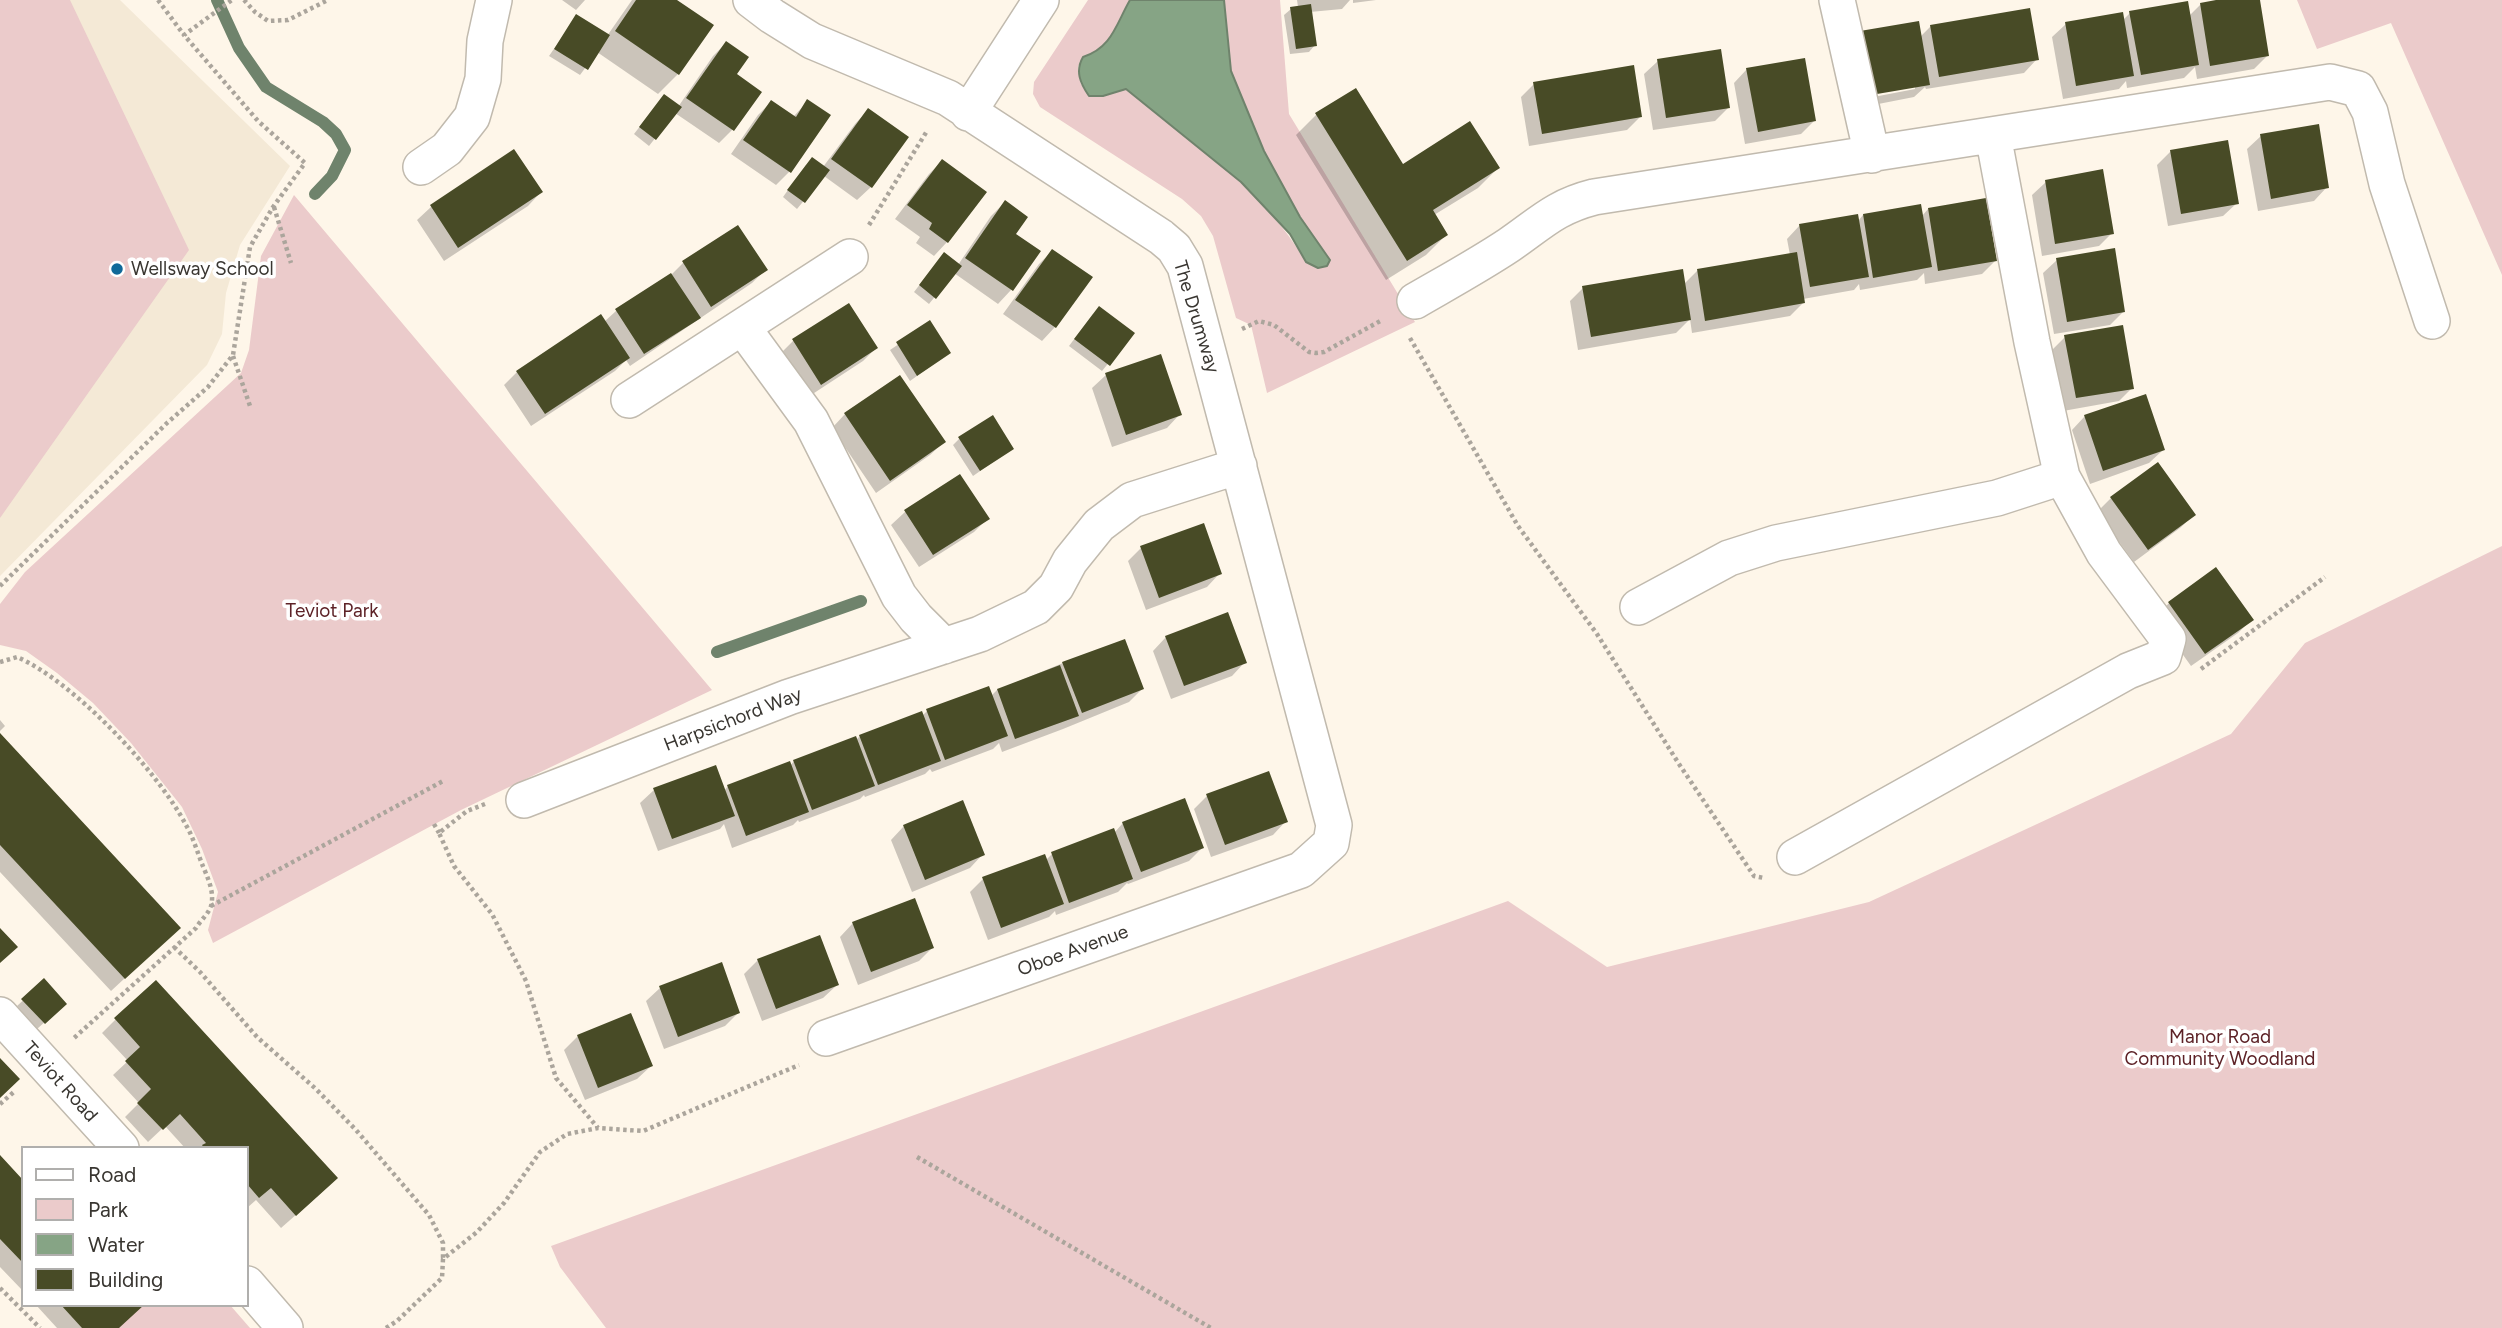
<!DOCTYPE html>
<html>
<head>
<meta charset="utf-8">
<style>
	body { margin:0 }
	#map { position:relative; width:2502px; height:1328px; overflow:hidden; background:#fef6e9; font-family:Figtree,sans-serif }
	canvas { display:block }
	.legend { position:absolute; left:21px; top:1146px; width:228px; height:161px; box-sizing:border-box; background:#fff; border:2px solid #b0afad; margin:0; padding:9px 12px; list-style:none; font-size:21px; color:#393631 }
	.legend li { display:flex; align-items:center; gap:14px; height:35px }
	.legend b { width:35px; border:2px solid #b0afad }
</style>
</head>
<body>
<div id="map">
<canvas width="2502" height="1328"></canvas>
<ul class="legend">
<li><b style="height:9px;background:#fff"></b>Road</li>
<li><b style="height:19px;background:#ebcbcb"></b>Park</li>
<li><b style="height:19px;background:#86a485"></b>Water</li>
<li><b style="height:19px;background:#484b26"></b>Building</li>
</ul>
</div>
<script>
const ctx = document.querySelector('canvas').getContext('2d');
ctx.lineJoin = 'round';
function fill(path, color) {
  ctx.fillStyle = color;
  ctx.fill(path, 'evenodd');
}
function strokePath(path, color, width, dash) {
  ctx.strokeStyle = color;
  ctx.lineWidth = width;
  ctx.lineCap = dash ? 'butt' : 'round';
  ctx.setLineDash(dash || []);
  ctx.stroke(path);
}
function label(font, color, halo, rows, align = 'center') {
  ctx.font = font + ' Figtree,sans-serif';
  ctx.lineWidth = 7;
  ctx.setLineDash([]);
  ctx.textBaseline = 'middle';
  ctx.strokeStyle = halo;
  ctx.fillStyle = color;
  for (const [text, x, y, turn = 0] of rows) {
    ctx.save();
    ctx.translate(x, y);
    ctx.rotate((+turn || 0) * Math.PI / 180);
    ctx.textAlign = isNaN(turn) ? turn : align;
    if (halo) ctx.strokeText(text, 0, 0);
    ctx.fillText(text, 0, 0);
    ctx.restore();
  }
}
const built = new Path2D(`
	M0,0H120L290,166L240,245L226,293L222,334L207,365L0,576Z`);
const green = new Path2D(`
	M0,0H70L189,250L0,518Z
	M1088,0H1130L1107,44L1078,66L1081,84L1090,96H1103L1126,89C1192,140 1263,189 1306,262L1329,260L1300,217L1264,151L1231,71L1224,0H1280L1289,114L1415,322L1267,393L1251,325L1236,318L1213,236L1201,216L1182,199L1040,107L1033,94L1034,82Z
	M2297,0H2502V275L2391,23L2317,49Z
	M294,195L712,690L461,810L213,943L208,930L218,892L202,849L182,807L131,743L93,703L57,673L26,651L0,645V604L25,572L241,373L249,350L261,256Z
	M2502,546V1328H606L560,1267L551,1246L1508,901L1607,967L1869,902L2231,734L2305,643Z
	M139,1305H230L250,1328H114Z`);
const water = new Path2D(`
	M1130,0H1224L1231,71L1264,151L1300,217L1330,260L1327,266L1318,268L1306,262L1290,234L1241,182L1126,89L1103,96H1089C1080,83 1075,71 1083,57C1112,48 1116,24 1130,0Z`);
const shadow = new Path2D(`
	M562,0H585L576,10Z
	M632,0H674L678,74L658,94L597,52L580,75L549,56L576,17L607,36Z
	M1297,0H1350L1342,9L1310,12L1315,45L1309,52L1290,54L1284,15L1291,9L1298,7Z
	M1353,0H1376L1353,3Z
	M2226,0H2258L2267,56L2254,69L2197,79L2195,67L2184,78L2127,88L2126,81L2119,89L2063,99L2052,37L2066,24L2123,20L2130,13L2189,16L2201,4Z
	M2029,10L2037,59L2024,73L1926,89L1925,87L1914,97L1858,108L1848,46L1861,33L1917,23L1920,37L1931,26ZM1915,86V89L1863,99L1862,95Z
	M726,43L735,75L759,92L732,130L719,143L675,113L649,146L634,134L658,103L678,107L713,56Z
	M1658,61L1728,108L1715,121L1653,130L1644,74Z
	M1747,69L1814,121L1801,134L1745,144L1734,83Z
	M1534,84L1641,116L1627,130L1529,146L1521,97Z
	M1355,90L1402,166L1498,168L1478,188L1434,215L1446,235L1426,255L1386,280L1296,135L1316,115Z
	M808,101L789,172L776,185L731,154L758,115L771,102L793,117Z
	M868,110L871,187L857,200L824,176L797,209L783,197L806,165L823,167L855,124Z
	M2261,136L2327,187L2314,201L2258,211L2247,149Z
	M513,151L541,192L528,206L444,261L417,220L431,207Z
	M2171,151L2237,203L2223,216L2168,226L2157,165Z
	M942,161L947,242L934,256L916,243L920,237L895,219L929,174Z
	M2046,182L2112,233L2099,246L2042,256L2032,195Z
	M1005,202L1013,234L1038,251L1011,290L998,304L954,273L929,304L914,292L938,261L958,265L991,216Z
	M1928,209L1995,261L1982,274L1925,284L1924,273L1917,280L1860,290L1859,284L1854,290L1803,299V303L1790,316L1692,333L1690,319L1676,333L1578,350L1570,301L1583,288L1684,284L1697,271L1790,255L1787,239L1800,225L1858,221L1863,215L1922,216Z
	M738,227L765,270L752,283L630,366L626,360L615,371L531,426L504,385L517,372L604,322L616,311L670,276L683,263Z
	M1052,251L1090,278L1055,327L1042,341L1003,314L1039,264Z
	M2057,260L2124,311L2110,325L2054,334L2043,273Z
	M1093,314L1133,333L1102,371L1069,346Z
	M930,323L949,353L910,381L890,350Z
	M2065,337L2132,388L2119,401L2063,411L2052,350Z
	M793,341L876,348L863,361L808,397L780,354Z
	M1106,375L1180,414L1167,428L1112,447L1092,388Z
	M845,414L944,442L930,455L876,493L832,428Z
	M2085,416L2163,450L2149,463L2090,484L2072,430Z
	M959,439L1012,449L973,476L953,445Z
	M2157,465L2194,515L2180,528L2134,562L2097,512L2111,498Z
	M960,476L988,518L974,532L919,567L891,525L905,512Z
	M1141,548L1220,573L1207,587L1146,610L1128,561Z
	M2216,570L2252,619L2238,633L2191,666L2156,617L2169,603Z
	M1166,637L1245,662L1232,676L1171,699L1153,651Z
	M1063,663L1142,689L1129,702L1063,729L1002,752L999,743L993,749L932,772L930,769L925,774L865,797L864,795L860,799L799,822L798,820L793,825L732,848L724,824L720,829L658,851L640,803L654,790L715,767L724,791L728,786L790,766L794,761L856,740L860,736L922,716L927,711L991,696L997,690Z
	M0,720L5,726L0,731Z
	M0,735L165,941L111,991L0,872Z
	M1207,796L1286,821L1273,835L1211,857L1194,809Z
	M1123,823L1202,848L1189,861L1128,884L1127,883L1118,892L1056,915L1055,911L1049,917L988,940L970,892L983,879L1046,860L1052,854L1113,830L1114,833Z
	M904,826L983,854L970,868L912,892L891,840Z
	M853,923L932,948L919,961L858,985L840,937Z
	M758,960L837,985L823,998L762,1021L744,974Z
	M44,981L65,1004L37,1029L17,1006Z
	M660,988L738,1013L725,1026L664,1049L646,1001Z
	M116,1019L322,1192L281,1228L256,1200L247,1208V1148H185L165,1126L148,1142L125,1117L139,1103L113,1075L128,1061L102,1033Z
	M578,1036L651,1066L637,1079L585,1100L564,1050Z
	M0,1158L23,1182V1291L0,1267Z
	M36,1305H143L118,1328H57Z`);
const stream = new Path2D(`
	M217,0L239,48L266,87L323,122L336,134L345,150L332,176L315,194
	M717,652L861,601`);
const building = new Path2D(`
	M636,0H677L714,25L679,75L615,31Z
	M2216,0H2260L2269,56L2210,66L2200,3Z
	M2188,1L2199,65L2141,75L2129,11Z
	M1311,4L1317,46L1296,49L1290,7Z
	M2030,8L2039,60L1939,77L1930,25Z
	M2123,12L2134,76L2076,86L2065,22Z
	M576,14L610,35L588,70L554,49Z
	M1919,21L1930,85L1871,95L1860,31Z
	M726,41L749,57L737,74L762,92L734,131L686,98Z
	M1721,49L1730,108L1666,118L1657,59Z
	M1805,58L1816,121L1758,132L1746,68Z
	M1634,65L1642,117L1542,134L1533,82Z
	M1356,88L1403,164L1470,121L1500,168L1433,210L1448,235L1407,261L1315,113Z
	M664,94L682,107L656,140L639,127Z
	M807,99L831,115L791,173L743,140L771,100L796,117Z
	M868,108L909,137L872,188L831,159Z
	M2319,124L2329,188L2271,199L2260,134Z
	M2228,140L2239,204L2181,214L2170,150Z
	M514,149L543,192L458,248L430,205Z
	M812,157L830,170L805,203L787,190Z
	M942,159L987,192L948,243L929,229L932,223L907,205Z
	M2103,169L2114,234L2055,244L2045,180Z
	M1986,198L1997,261L1938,271L1928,208Z
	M1005,200L1028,217L1016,234L1041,251L1013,291L965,258Z
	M1921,204L1932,267L1873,278L1863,214Z
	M1858,214L1869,277L1810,287L1799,224Z
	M738,225L768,270L711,307L682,261Z
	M2115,248L2125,312L2067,322L2056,258Z
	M1052,249L1093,277L1056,328L1015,300Z
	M944,252L962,266L936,299L919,285Z
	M1797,252L1805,303L1705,321L1697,269Z
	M1683,269L1691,320L1591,337L1582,286Z
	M671,273L701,318L644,354L615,309Z
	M849,303L878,348L821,385L792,339Z
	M1099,306L1135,333L1110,366L1074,339Z
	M601,314L630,358L545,414L516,371Z
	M930,320L951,353L917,376L896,342Z
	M2123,325L2134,389L2076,398L2064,335Z
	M1161,354L1182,415L1126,435L1105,373Z
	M900,375L946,442L890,481L844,413Z
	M2146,394L2165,450L2103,471L2084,415Z
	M993,415L1014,449L980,471L958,437Z
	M2158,462L2196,515L2148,550L2110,497Z
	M960,474L990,519L933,555L904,510Z
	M1204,523L1222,574L1159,598L1140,546Z
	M2216,567L2254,620L2205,654L2168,602Z
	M1228,612L1247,663L1184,686L1165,636Z
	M1125,639L1144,689L1082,713L1062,662Z
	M1060,665L1079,716L1015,739L997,689Z
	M989,686L1008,736L945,760L926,709Z
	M922,711L941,761L878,785L859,735Z
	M0,733L181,928L125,979L0,845Z
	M856,736L875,786L812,810L793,760Z
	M790,761L809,812L746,836L727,785Z
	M716,765L735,816L672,839L653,788Z
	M1269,771L1288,822L1225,845L1206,794Z
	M1185,798L1204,848L1141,872L1122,822Z
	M963,800L985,855L925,880L903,825Z
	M1114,828L1133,879L1069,903L1051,852Z
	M1045,854L1064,904L1001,928L982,877Z
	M915,898L934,948L871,972L852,922Z
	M0,928L18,947L0,963Z
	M820,935L839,985L776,1009L757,959Z
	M722,962L740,1013L678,1037L659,986Z
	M44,978L67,1004L45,1024L21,999Z
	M156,980L338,1178L296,1216L271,1188L259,1198L247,1184V1148H204L202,1145L206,1143L180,1114L163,1130L137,1103L151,1089L125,1061L140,1047L114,1018Z
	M631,1013L653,1066L598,1088L577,1035Z
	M0,1058L20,1079L0,1098Z
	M0,1155L23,1180V1263L0,1239Z
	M61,1305H144L119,1328H82Z`);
const path = new Path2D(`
	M158,0L184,35
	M244,0L255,12L268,21L288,20L328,0
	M274,207L291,263
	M869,225L927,131
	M1242,329L1259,321L1274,325L1309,352L1316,353L1324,352L1382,320
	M1410,338L1518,526L1597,634L1679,764L1754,876L1764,878
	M233,356L250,406
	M0,586L167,423L208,387L233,355L250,247L273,207L305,163L258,121L184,35L232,0
	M0,662L17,657C74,682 157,770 186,825C193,837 197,851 202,864C207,876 215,892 211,906C209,913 200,921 196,928L74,1038
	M2201,669L2325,577
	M485,804L467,811L439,833L454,866L492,914L526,981L556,1078L598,1128
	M434,824L439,833
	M211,906L445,780
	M174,947L200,972L257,1037L316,1089L356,1130L429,1215L443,1243V1258
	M0,1104L15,1091
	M917,1157L1211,1328
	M0,1288L40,1328
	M386,1328L397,1321L442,1278L443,1259L477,1232L504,1203L540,1152L567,1134L598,1128L643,1131L799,1065`);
const minor = new Path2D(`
	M751,0L772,16L812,41L948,98L1161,237L1174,248L1185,266L1334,825L1331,843L1301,870L826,1038
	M1837,0L1872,155
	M968,113L1041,0
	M421,167L447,149L472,117L483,79L485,41L494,0
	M1415,301C1446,283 1479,265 1509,245C1541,223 1555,207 1594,197L2330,82L2358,89L2370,112L2387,184L2432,321
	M743,328L811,421L899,596L916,618L944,646
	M629,400L850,257
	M1638,607L1729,558L1776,543L1997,498L2062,477
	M524,800L789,697L980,634L1036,607L1056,587L1070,561L1099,525L1132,500L1239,466
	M1795,857L2128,671L2163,657L2168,639L2104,553L2062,477L2032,342L1993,135
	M0,1015L121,1148
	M247,1284L285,1328`);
const markers = [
	[117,269,7,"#106999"]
];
const poiNames = [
	["Wellsway School",131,269]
];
const streetNames = [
	["The Drumway",1196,317,73],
	["Harpsichord Way",733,720,-21],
	["Oboe Avenue",1073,951,-20],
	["Teviot Road",60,1082,48]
];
const parkNames = [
	["Teviot Park",332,611],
	["Manor Road",2220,1037],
	["Community Woodland",2220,1059]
];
fill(built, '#f4e9d6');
fill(green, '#ebcbcb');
fill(water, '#86a485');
strokePath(water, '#6f836c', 2);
fill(shadow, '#0003');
strokePath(stream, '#6f836c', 12);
fill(building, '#484b26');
strokePath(minor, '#c1baae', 38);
strokePath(path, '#aba59c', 4.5, [3.5, 3.5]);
strokePath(minor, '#fff', 35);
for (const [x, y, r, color] of markers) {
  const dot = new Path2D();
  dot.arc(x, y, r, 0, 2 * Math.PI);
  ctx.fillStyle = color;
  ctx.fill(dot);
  strokePath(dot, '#fff', 2.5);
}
label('19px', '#393631', '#fff', poiNames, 'left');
label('19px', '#393631', '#fff', streetNames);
label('19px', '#5d2227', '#fff', parkNames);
</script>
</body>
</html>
